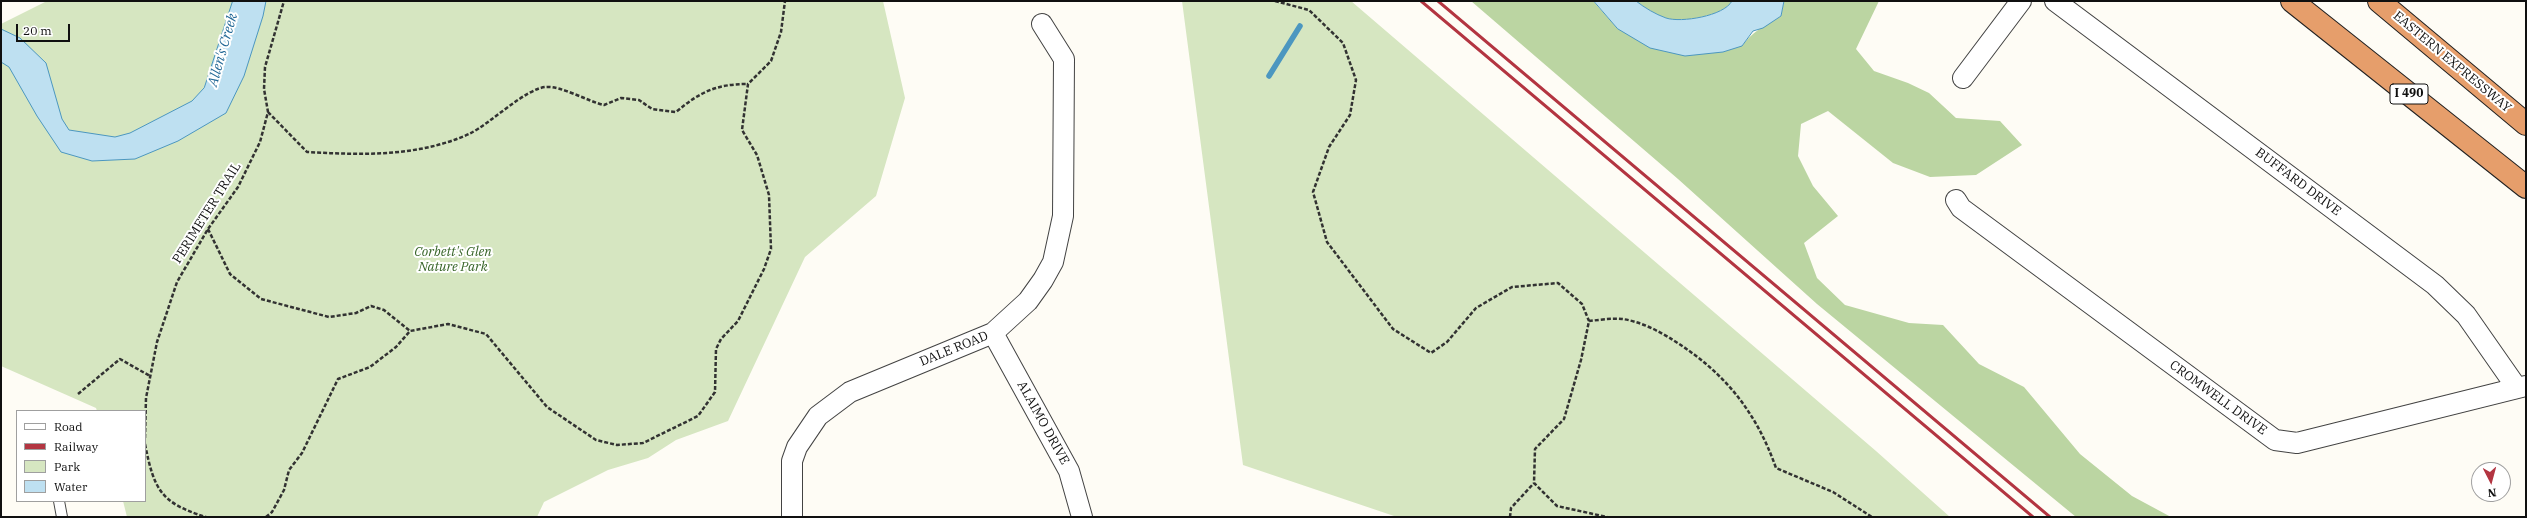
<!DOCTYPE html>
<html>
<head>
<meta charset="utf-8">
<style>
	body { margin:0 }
	#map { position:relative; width:2527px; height:518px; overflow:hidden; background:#fefcf5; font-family:"IBM Plex Serif",serif }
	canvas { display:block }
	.frame { position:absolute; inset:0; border:2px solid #101010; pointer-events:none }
	.legend { position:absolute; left:16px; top:410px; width:130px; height:92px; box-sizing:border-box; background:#fff; border:1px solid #9f9f9f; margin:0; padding:5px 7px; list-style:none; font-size:12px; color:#101010 }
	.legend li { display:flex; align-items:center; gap:8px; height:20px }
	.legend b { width:20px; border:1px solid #9f9f9f }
	.north { position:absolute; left:2471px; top:462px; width:40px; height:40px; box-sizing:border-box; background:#fff; border:1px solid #9f9f9f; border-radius:50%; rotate:174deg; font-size:11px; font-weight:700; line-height:16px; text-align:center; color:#101010 }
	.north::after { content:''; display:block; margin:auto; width:14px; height:18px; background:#b33541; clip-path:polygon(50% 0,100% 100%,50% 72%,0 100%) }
	.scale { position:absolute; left:16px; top:24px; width:54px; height:18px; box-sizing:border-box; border:2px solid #101010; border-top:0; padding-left:5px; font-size:12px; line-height:14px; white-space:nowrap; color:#101010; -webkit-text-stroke:3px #fff; paint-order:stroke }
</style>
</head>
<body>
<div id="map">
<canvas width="2527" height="518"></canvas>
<div class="frame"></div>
<ul class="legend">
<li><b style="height:5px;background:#fff"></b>Road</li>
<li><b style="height:5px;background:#b33541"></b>Railway</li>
<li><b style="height:11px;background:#d6e6c1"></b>Park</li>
<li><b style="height:11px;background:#bee0f1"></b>Water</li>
</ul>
<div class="north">N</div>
<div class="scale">20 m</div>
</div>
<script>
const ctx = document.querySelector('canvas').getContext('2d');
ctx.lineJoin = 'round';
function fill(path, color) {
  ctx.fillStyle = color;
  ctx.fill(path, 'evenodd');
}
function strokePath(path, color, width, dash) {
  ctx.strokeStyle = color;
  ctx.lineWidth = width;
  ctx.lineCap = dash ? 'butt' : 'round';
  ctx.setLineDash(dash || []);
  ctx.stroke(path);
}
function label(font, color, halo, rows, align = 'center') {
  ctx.font = font + ' "IBM Plex Serif",serif';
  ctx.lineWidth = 4;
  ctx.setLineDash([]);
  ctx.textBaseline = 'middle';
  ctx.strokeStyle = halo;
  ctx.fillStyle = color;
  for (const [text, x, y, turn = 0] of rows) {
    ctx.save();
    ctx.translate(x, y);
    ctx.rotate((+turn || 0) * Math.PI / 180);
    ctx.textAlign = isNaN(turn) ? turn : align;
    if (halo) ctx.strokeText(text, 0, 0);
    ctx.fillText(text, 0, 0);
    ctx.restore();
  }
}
const green = new Path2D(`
	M47,1H883L905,98L876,196L805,257L728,421L676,440L648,458L608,470L544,502L537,517H127L123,501H145V411H97L96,408L1,366V24Z
	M1182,1H1351L1876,451L1950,517H1397L1243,465Z`);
const forest = new Path2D(`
	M1471,1H1593L1618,29L1742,46C1755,29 1764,27 1781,16L1784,1H1879L1856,49L1874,71L1908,83L1929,93L1956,118L2000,121L2022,145L1976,175L1930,177L1893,163L1828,111L1801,124L1798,156L1813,186L1838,216L1804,243L1817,278L1845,305L1909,323L1943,325L1979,364L2024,387L2080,454L2132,496L2171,517H2076L1817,304L1678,179Z
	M1636,1H1732C1724,16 1681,23 1666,18C1655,14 1645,8 1636,1Z`);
const water = new Path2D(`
	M233,1H266L263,16L244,76L226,113L178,141L135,159L92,161L61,152L37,116L9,67L1,62V29L20,38L46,63L62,119L69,130L115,137L130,133L192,101L204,88Z
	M1594,1H1636C1645,8 1655,14 1666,18C1681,23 1724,16 1732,1H1784L1781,16L1763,28L1753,31L1742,46L1723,52L1685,56L1650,48L1618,29Z`);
const stream = new Path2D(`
	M1269,76L1300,26`);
const path = new Path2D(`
	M1275,1L1309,10L1343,43L1356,80L1350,115L1329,147L1313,192L1327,242L1393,329L1431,353L1447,342L1476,308L1512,287L1558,283L1582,304L1589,321L1581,360L1564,419L1535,449L1534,483L1557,506L1607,517
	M268,112L307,152C362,155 418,157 469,134C490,124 526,88 546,87C562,86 587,101 604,105L621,98L639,100L652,109L676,112C700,92 716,84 748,84
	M208,229L230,274L261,299L329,317L356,313L371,306L384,310L410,331
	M1589,321C1599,320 1611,318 1622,319C1639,321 1659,331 1673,340C1724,372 1756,411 1776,468L1833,492L1872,517
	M78,394L120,359L150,376
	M145,438L146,398L157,342L177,282L208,229L238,187L260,142L268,112L264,89L265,67L284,1
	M145,444C154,489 160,503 206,517
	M266,517L272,512L284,490L289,470L302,453L338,379L370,367L396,347L410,331L448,324L486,334L547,407L596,440L617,445L643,443L698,416L715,392L716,349L721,339L738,321L764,269L771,249L769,195L757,155L742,130L748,84L771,61L781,32L785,1
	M1510,517L1511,508L1534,483`);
const service = new Path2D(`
	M59,501L62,517`);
const minor = new Path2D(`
	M2055,1L2435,285L2466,315L2517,388
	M1963,78L2021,1
	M1956,200L1961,208L2275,440L2297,443L2526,386
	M993,333L1069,471L1082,517
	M792,517V461L797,447L818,416L850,392L993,333L1028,301L1043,280L1053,262L1063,216L1064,59L1042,24`);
const motorway = new Path2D(`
	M2292,1L2526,187
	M2379,1L2526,124`);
const rail = new Path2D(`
	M1421,1L2033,517
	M1438,1L2050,517`);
const shields = [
	[2409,94,38]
];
const shieldNames = [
	["I 490",2409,94]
];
const streetNames = [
	["EASTERN EXPRESSWAY",2452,62,40],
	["BUFFARD DRIVE",2298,182,37],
	["PERIMETER TRAIL",207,213,-58],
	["DALE ROAD",954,349,-22],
	["CROMWELL DRIVE",2218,398,36],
	["ALAIMO DRIVE",1043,423,61]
];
const parkNames = [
	["Corbett's Glen",453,252],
	["Nature Park",453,267]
];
const waterNames = [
	["Allen's Creek",223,50,-74]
];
fill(green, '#d6e6c1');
fill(forest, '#bbd5a2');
fill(water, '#bee0f1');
strokePath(water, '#4c97c0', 1);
strokePath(stream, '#4c97c0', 5.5);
strokePath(service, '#434343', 12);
strokePath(minor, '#434343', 22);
strokePath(motorway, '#212121', 24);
strokePath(path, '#323232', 2.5, [4, 2]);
strokePath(service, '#fff', 10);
strokePath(minor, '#fff', 20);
strokePath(motorway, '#e69e6b', 22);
strokePath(rail, '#b33541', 3);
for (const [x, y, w] of shields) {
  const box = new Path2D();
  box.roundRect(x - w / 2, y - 10, w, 20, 3);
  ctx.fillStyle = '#fff';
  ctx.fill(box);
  strokePath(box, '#101010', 1);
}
label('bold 12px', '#101010', null, shieldNames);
label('13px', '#101010', '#fff', streetNames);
label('italic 13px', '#356326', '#fff', parkNames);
label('italic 14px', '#256a97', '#fff', waterNames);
</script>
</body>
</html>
